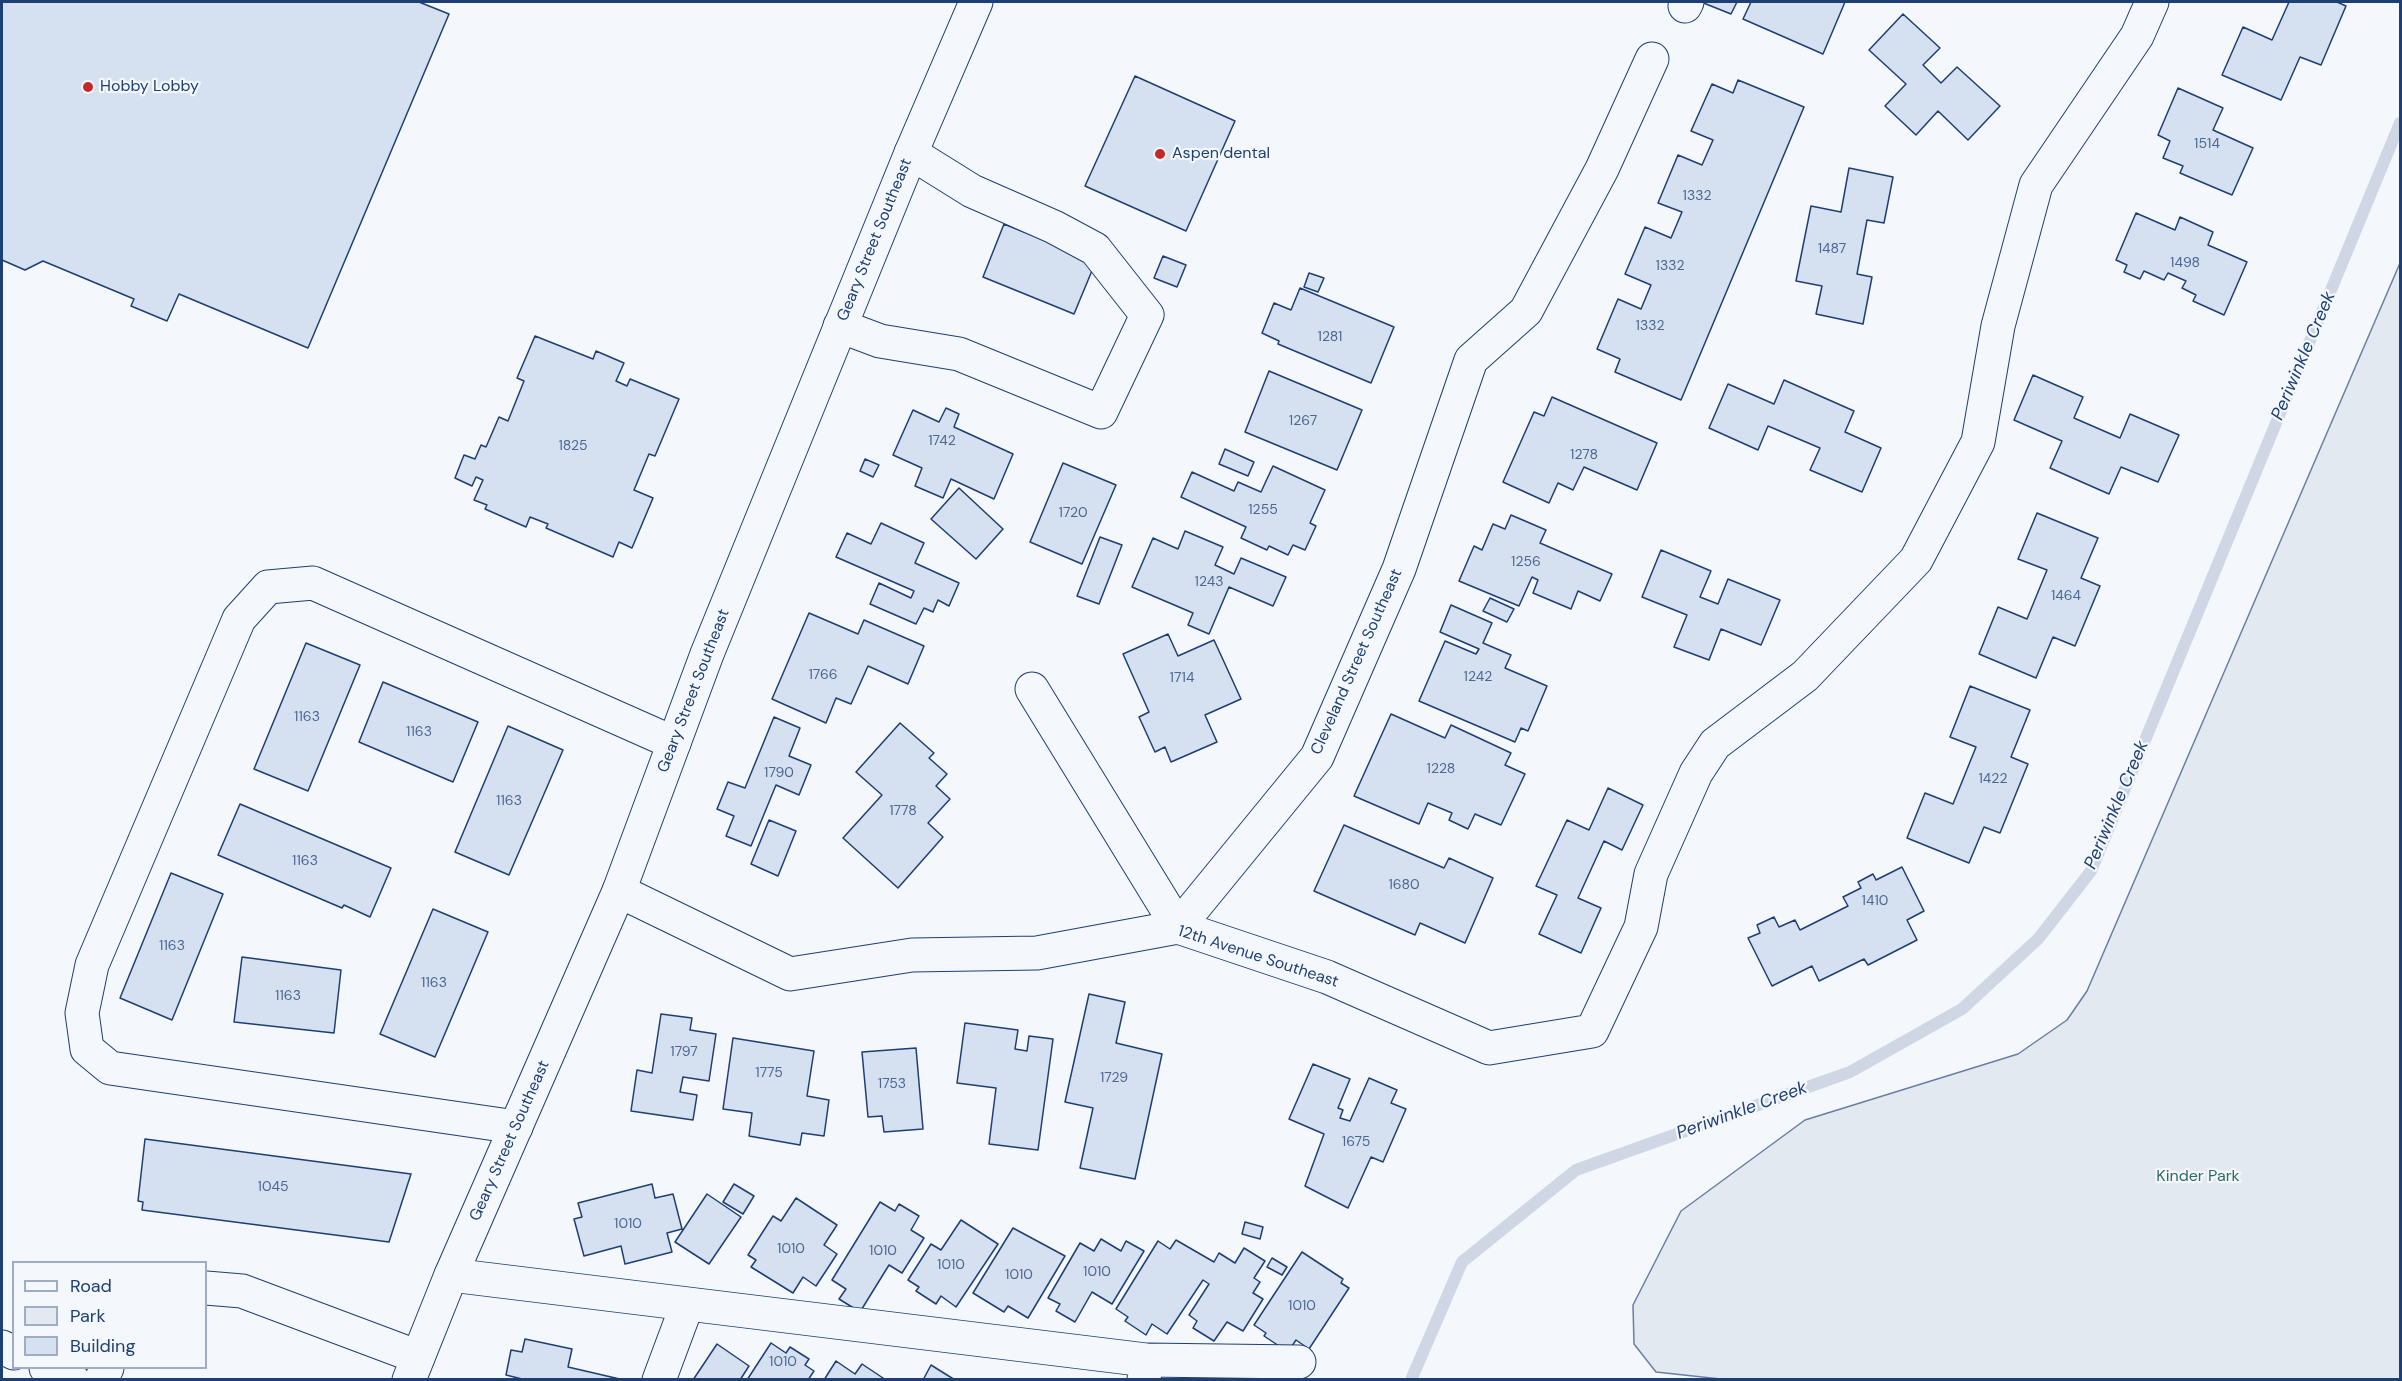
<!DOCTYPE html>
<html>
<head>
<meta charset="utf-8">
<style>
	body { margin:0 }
	#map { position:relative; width:2402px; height:1381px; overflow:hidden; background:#f4f7fb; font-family:"DM Sans",sans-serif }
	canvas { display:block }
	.frame { position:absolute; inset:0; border:3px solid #1d3f73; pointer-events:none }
	.legend { position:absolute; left:12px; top:1261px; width:195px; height:108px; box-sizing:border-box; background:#f4f7fb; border:2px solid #9eadc5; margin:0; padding:8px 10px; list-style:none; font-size:18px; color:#1d3f73 }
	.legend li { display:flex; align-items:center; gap:12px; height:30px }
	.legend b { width:30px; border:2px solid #9eadc5 }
</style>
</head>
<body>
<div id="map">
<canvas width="2402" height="1381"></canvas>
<div class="frame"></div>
<ul class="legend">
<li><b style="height:8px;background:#f4f7fb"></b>Road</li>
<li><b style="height:16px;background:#e3e9f0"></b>Park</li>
<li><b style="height:16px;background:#d5e0f0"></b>Building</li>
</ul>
</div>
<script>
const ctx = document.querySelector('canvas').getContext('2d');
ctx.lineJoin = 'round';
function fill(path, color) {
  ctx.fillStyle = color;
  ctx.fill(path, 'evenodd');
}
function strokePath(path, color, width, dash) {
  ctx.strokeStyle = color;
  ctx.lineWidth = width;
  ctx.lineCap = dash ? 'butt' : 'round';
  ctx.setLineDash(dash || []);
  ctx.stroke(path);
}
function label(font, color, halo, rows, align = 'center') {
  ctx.font = font + ' "DM Sans",sans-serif';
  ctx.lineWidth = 4.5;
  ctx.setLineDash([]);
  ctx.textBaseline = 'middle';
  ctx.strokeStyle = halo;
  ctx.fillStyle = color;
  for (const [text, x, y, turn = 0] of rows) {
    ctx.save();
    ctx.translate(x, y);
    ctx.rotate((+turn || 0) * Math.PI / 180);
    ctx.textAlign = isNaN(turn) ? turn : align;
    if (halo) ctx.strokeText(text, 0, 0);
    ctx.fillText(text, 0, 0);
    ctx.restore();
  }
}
const green = new Path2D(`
	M2400,263V1379L1730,1380L1656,1372L1634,1344L1633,1305L1681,1211L1805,1120L2018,1054L2067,1020L2087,991Z`);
const stream = new Path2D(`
	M1411,1380L1462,1262L1576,1170L1850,1072L1962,1009L2038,939L2091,871L2400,123`);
const building = new Path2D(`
	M2,2H419L449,14L308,348L179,294L167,321L131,306L134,299L43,261L25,270L2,260Z
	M1701,2H1737L1731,14Z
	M1751,2H1845L1823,54L1743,19Z
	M2289,2H2337L2346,6L2321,65L2300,57L2281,100L2222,75L2243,27L2272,40Z
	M1903,14L1940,48L1923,65L1941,83L1957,67L2000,106L1968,140L1938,111L1916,135L1885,106L1906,84L1869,50Z
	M1135,76L1235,121L1186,231L1085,186Z
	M1738,80L1804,107L1681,400L1615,372L1620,359L1597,349L1618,299L1641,309L1651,285L1625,274L1645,227L1671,238L1682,212L1658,203L1678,155L1702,165L1713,140L1691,131L1712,84L1733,93Z
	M2178,88L2223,108L2213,130L2253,148L2232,195L2180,173L2183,166L2163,158L2170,141L2158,135Z
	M1849,168L1893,177L1884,223L1867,220L1857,274L1872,277L1863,324L1816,314L1822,286L1796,281L1811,206L1841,212Z
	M2136,213L2175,230L2180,217L2213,232L2208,245L2247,262L2224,315L2193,301L2196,295L2182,288L2186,281L2168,273L2164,280L2144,271L2140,279L2124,272L2127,265L2116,260Z
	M1004,224L1096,261L1074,314L983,277Z
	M1163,256L1186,265L1177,287L1154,278Z
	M1309,273L1324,278L1318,292L1304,287Z
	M1300,288L1394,327L1371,383L1278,344L1279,341L1262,333L1274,303L1291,310Z
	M535,336L593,359L596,351L624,363L616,381L627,386L630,379L679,399L655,456L649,454L634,490L653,498L632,548L619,542L613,557L546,528L548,524L530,517L526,527L485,509L487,505L474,500L483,480L476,477L472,486L455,478L464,455L475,459L481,445L486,447L499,417L508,421L524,381L517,378Z
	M1269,371L1362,410L1337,470L1245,432Z
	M2033,375L2083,397L2074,418L2120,438L2130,414L2179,435L2158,482L2121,467L2109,494L2050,468L2062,441L2014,420Z
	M1784,380L1854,411L1845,432L1881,448L1862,492L1810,470L1820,448L1768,426L1758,450L1709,428L1728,384L1774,404Z
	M1552,397L1657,443L1637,490L1584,467L1573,490L1558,483L1549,503L1503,482L1534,412L1544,416Z
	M946,408L959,414L954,427L1013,454L994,499L951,479L943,498L915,486L922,468L893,455L913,410L939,422Z
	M1225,449L1254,462L1248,476L1219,464Z
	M865,459L879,465L873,477L860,471Z
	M1063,463L1116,485L1082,564L1030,542Z
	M1273,466L1325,490L1310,523L1316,526L1305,550L1293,545L1288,555L1269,546L1267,550L1241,538L1246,527L1181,497L1192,472L1234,491L1238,482L1261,492Z
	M959,488L1003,529L976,559L931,519Z
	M2037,513L2098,538L2081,578L2100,586L2075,646L2053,637L2036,678L1979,654L1998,607L2027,619L2047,570L2018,559Z
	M1511,515L1546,530L1540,543L1612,574L1600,601L1578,591L1571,609L1533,593L1538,580L1532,577L1519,606L1459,581L1474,546L1482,550L1493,524L1505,529Z
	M881,523L924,543L915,563L959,583L949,606L938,600L933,612L924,608L916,624L870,604L879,583L911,598L914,591L836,557L847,533L871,544Z
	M1185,531L1223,547L1215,565L1234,574L1241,558L1286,577L1273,606L1229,587L1209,634L1188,625L1193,613L1132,587L1153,538L1178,549Z
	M1100,537L1122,545L1099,604L1077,596Z
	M1661,550L1711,571L1700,597L1718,604L1728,579L1780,600L1761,645L1721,629L1709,660L1674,647L1687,615L1642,597Z
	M1490,598L1514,609L1507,622L1483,611Z
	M1451,605L1492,623L1483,643L1511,655L1505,668L1547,686L1528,731L1521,728L1515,742L1419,701L1445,641L1476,654L1479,649L1440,632Z
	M809,613L858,634L864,620L924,646L908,684L868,666L851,704L836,698L826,723L772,699Z
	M1168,634L1178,656L1214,640L1241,699L1205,715L1217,742L1171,762L1165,747L1155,752L1139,717L1149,712L1123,654Z
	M306,643L360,665L308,791L254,769Z
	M383,682L478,722L453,782L359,742Z
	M1970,686L2030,710L2011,757L2028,764L2000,833L1984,827L1969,863L1907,838L1925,793L1953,804L1976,747L1950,737Z
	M1391,714L1445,738L1451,725L1511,753L1505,765L1525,774L1501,825L1475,814L1468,829L1449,820L1452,813L1428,803L1419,824L1354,796Z
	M774,717L800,728L789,756L811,765L799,795L776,785L751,846L726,836L734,816L717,809L728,782L745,788Z
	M900,723L934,753L929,758L947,774L936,786L950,799L928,823L943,837L898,888L843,838L882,795L856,772Z
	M508,726L563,750L509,875L455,852Z
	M1608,788L1643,805L1622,850L1604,841L1578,898L1601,908L1581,953L1539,934L1557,895L1536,886L1567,820L1589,830Z
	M240,804L391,868L370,917L344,905L342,908L218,855Z
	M769,820L796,831L778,876L751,864Z
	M1344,825L1444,868L1449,858L1493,878L1465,943L1420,923L1415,935L1314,891Z
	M1902,867L1924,911L1907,920L1917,940L1868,965L1864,959L1819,981L1812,966L1772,986L1748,938L1760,933L1757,925L1774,917L1779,927L1795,920L1800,930L1848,906L1843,897L1861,888L1858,882L1873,874L1876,880Z
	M171,873L223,894L172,1020L120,998Z
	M433,909L488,932L435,1057L380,1034Z
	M242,957L341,970L334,1033L234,1022Z
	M1089,994L1125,1002L1116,1043L1162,1054L1135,1179L1080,1168L1093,1108L1065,1102Z
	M661,1014L692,1018L690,1030L716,1034L709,1081L683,1077L680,1092L697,1095L693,1120L631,1111L637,1070L652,1073Z
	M965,1023L1018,1030L1015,1049L1027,1051L1029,1036L1053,1039L1038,1150L989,1144L996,1088L957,1083Z
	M733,1038L814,1051L807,1096L829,1100L824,1136L802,1133L800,1145L749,1136L752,1113L723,1109Z
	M916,1048L923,1129L884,1132L882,1116L868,1117L862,1052Z
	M1313,1064L1350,1079L1338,1108L1343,1110L1340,1118L1350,1121L1369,1078L1397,1090L1391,1103L1406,1109L1383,1162L1371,1157L1348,1208L1305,1186L1324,1134L1289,1119Z
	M145,1139L411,1174L389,1242L142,1210L143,1202L138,1201Z
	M652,1184L655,1198L673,1194L682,1229L667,1233L672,1252L625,1264L621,1246L584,1256L574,1219L582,1217L578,1203Z
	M734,1184L754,1196L743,1214L723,1202Z
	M707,1194L741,1217L709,1264L675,1242Z
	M796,1198L837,1225L824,1245L837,1254L816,1286L803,1277L793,1293L751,1267L756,1260L748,1255L773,1216L781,1221Z
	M880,1202L895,1211L899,1204L919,1216L911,1230L924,1238L902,1273L889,1265L860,1312L839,1299L846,1289L832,1280Z
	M961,1220L998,1244L956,1307L941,1296L936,1304L916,1291L919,1287L908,1280L931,1244L941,1250Z
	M1245,1222L1263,1227L1260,1239L1242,1234Z
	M1013,1228L1065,1256L1028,1318L1008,1306L1004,1312L973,1293Z
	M1101,1239L1121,1251L1126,1241L1144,1251L1112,1304L1092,1292L1075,1322L1056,1311L1060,1304L1048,1298L1080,1243L1094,1251Z
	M1176,1240L1214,1262L1219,1253L1235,1263L1244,1248L1265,1261L1254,1278L1260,1282L1253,1293L1263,1299L1243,1331L1227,1322L1214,1341L1193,1328L1197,1321L1189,1315L1209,1284L1203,1280L1167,1334L1152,1324L1146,1335L1125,1321L1128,1317L1116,1309L1158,1241L1170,1249Z
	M1302,1252L1343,1279L1341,1283L1349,1288L1309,1349L1296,1340L1288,1352L1264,1336L1266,1333L1254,1325Z
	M1272,1258L1287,1267L1282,1275L1267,1267Z
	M525,1339L572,1349L568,1367L624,1380H526L506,1375L511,1350L522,1352Z
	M771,1343L786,1353L790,1347L809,1359L805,1365L814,1371L808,1380H747Z
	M717,1344L749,1366L740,1380H693Z
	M836,1361L855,1374L862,1364L886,1380H824Z
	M931,1365L955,1380H923Z`);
const minor = new Path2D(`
	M1685,6L1687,2
	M840,326L880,341L959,354L1101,412L1147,315L1095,249L1054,227L972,191L911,153
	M1032,689L1178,927L1317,757L1399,569L1471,360L1526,311L1602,169L1652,59
	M619,891L790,974L912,955L1037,953L1178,927L1327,977L1489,1048L1592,1031L1641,927L1651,874L1696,773L1715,744L1805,676L1916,560L1978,442L1998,326L2036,185L2137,36L2152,2
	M516,1127L110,1068L87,1049L82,1013L92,965L239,619L268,587L313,583L674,743
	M451,1275L1146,1360L1144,1380
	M206,1288L242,1291L418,1357
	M2,1347L14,1353
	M1146,1360L1299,1362
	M46,1368L73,1380
	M101,1380L107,1368
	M659,1380L687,1305`);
const major = new Path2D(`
	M409,1380L451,1275L619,891L707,654L911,153L976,2`);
const markers = [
	[88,87,6,"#c62828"],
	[1160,154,6,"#c62828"]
];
const numberNames = [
	["1514",2207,144],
	["1332",1697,196],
	["1487",1832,249],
	["1498",2185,263],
	["1332",1670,266],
	["1332",1650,326],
	["1281",1330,337],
	["1267",1303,421],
	["1742",942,441],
	["1825",573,446],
	["1278",1584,455],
	["1255",1263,510],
	["1720",1073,513],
	["1256",1526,562],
	["1243",1209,582],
	["1464",2066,596],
	["1766",823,675],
	["1242",1478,677],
	["1714",1182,678],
	["1163",307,717],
	["1163",419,732],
	["1228",1441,769],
	["1790",779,773],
	["1422",1993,779],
	["1163",509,801],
	["1778",903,811],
	["1163",305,861],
	["1680",1404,885],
	["1410",1875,901],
	["1163",172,946],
	["1163",434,983],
	["1163",288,996],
	["1797",684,1052],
	["1775",769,1073],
	["1729",1114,1078],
	["1753",892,1084],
	["1675",1356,1142],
	["1045",273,1187],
	["1010",628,1224],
	["1010",791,1249],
	["1010",883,1251],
	["1010",951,1265],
	["1010",1097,1272],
	["1010",1019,1275],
	["1010",1302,1306],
	["1010",783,1362]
];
const poiNames = [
	["Hobby Lobby",100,87],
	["Aspen dental",1172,154]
];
const streetNames = [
	["Geary Street Southeast",875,240,-68],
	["Cleveland Street Southeast",1357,662,-66],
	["Geary Street Southeast",694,691,-69],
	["12th Avenue Southeast",1258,957,18],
	["Geary Street Southeast",510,1141,-66]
];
const parkNames = [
	["Kinder Park",2198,1177]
];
const waterNames = [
	["Periwinkle Creek",2304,356,-67],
	["Periwinkle Creek",2117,805,-67],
	["Periwinkle Creek",1742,1111,-20]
];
fill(green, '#e3e9f0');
strokePath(green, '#687fa3', 1.5);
strokePath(stream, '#cfd7e4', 12);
fill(building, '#d5e0f0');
strokePath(building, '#1d3f73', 1.5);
strokePath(minor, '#1d3f73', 35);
strokePath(major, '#1d3f73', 35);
strokePath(minor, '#f4f7fb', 33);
strokePath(major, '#f4f7fb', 33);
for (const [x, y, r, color] of markers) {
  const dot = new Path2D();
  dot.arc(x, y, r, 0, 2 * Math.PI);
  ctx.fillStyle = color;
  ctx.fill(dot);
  strokePath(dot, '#f4f7fb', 2);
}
label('14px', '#4b6792', null, numberNames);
label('16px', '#1d3f73', '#f4f7fb', poiNames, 'left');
label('16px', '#1d3f73', '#f4f7fb', streetNames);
label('16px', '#2c6c60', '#f4f7fb', parkNames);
label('italic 18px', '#1d3f73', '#f4f7fb', waterNames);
</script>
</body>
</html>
